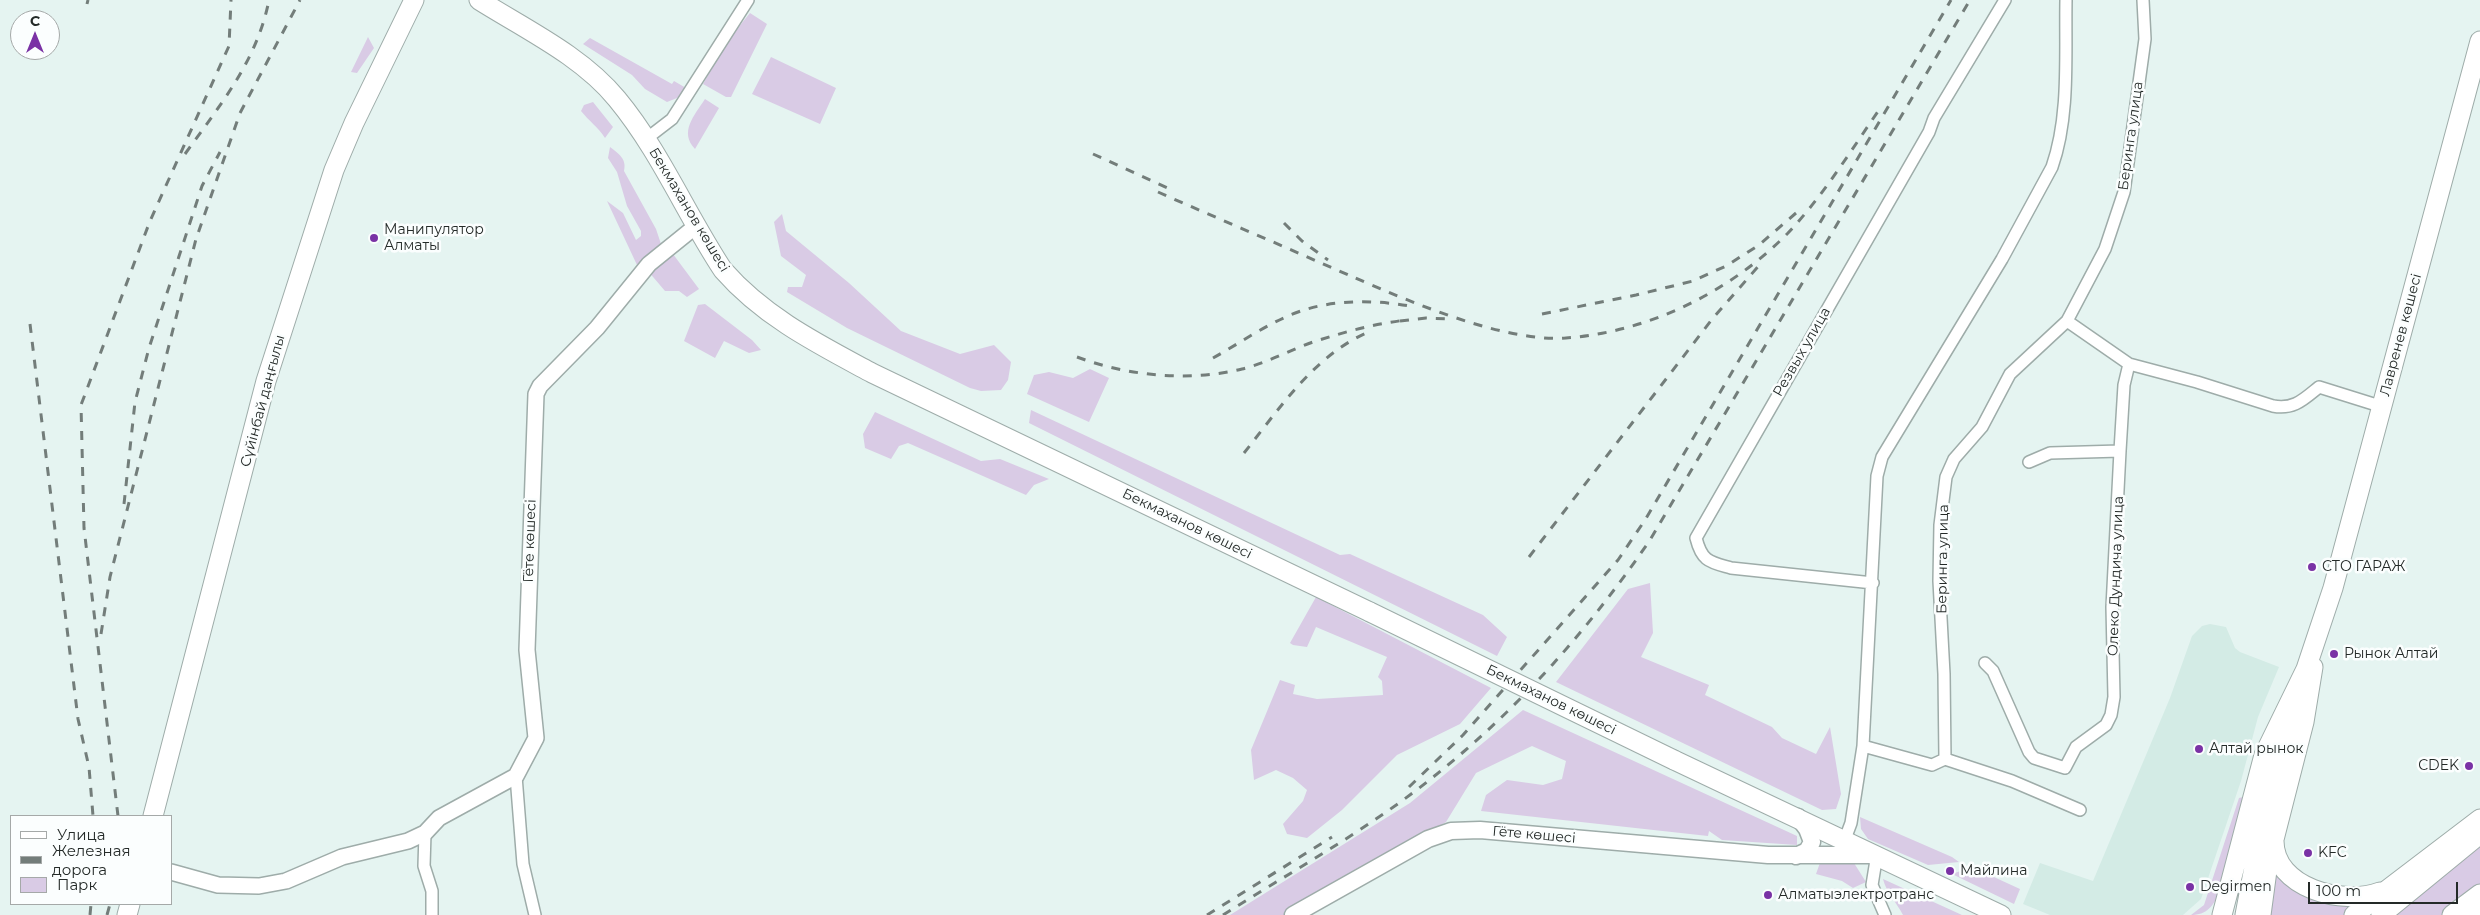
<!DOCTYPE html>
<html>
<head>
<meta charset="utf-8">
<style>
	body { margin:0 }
	#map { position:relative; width:2480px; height:915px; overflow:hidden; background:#e5f4f1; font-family:Montserrat,sans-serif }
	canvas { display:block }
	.legend { position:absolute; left:10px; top:815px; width:162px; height:90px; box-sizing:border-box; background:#fbfefe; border:1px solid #a5a9a8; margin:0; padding:6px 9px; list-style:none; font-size:15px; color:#242a28 }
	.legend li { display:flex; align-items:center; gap:10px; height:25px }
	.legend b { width:25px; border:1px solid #a5a9a8 }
	.north { position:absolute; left:10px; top:10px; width:50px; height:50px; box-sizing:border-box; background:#fbfefe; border:1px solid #a5a9a8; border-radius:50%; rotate:0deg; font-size:14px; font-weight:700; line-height:20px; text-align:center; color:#242a28 }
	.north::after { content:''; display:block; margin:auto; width:18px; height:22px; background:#7a32a5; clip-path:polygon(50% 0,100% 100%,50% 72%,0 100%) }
	.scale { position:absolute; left:2308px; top:882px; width:150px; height:22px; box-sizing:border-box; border:2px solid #242a28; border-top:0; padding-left:6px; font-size:15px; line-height:18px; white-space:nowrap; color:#242a28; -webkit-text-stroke:4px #fbfefe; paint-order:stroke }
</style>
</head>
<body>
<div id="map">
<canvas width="2480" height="915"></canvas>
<ul class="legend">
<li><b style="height:6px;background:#fff"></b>Улица</li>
<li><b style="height:6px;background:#737d7a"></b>Железная дорога</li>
<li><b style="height:14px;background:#d9cbe5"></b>Парк</li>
</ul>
<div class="north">С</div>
<div class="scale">100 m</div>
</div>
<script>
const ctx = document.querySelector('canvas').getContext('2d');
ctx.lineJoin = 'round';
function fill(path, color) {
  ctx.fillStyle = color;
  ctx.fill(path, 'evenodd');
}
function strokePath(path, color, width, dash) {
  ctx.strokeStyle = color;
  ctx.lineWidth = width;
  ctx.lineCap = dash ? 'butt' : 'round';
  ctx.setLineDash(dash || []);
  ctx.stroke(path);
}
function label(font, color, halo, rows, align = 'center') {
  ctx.font = font + ' Montserrat,sans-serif';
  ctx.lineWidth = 5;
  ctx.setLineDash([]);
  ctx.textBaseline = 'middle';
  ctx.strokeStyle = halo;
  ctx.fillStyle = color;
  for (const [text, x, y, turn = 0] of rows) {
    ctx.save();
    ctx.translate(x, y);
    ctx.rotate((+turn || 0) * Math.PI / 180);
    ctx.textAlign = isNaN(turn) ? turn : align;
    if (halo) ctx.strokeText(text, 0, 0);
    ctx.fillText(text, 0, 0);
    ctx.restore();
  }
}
const built = new Path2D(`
	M2210,624L2226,627L2235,648L2240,652L2279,667L2258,717L2241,781L2201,899L2183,915H2050L2023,904L2040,863L2093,881L2170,698L2192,636L2202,626Z`);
const green = new Path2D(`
	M750,13L767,24L731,97H726L703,84L728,40Z
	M368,37L374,48L357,73L351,72Z
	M590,38L672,84L674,81L686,88L677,98L667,102L645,89L632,75L583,44Z
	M771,57L836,88L820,124L752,94Z
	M705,99L719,108L695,149C679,132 694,116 705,99Z
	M593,102L613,127L605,138C598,127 589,121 581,111L584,105Z
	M610,147C619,154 627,159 624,171L656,229L661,244L656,250L637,265L607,201L623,213L636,240L641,236V231L627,206L617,172L608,158Z
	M782,214L786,231L849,283L901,331L960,354L994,345L1011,362L1008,380L1001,390L981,391L970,388L847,328L787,292L788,287H802L806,275L781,256L774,222Z
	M670,250L699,289L687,297L679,291H665L648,271Z
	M705,304L752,340L761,350L749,353L724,341L715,358L684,341L698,305Z
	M1090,369L1109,378L1089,422L1027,394L1034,375L1049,372L1073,378Z
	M1031,410L1340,555L1350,554L1483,615L1507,637L1497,656L1029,423Z
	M875,412L981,461L1000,459L1049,479L1034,485L1026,495L908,443L899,446L891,459L865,448L863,434Z
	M1650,583L1653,633L1641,657L1709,685L1705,695L1772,727L1782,738L1816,754L1830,727L1841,794L1836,809L1822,810L1556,682L1628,589Z
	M1316,597L1491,688L1460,724L1397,755L1342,810L1307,838L1287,834L1283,824L1303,801L1307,790L1293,778L1276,770L1254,780L1251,750L1280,680L1295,685L1293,694L1317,699L1383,695L1382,681L1378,677L1387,657L1316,627L1307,647L1293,645L1290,643Z
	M1523,710L1797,836V845L1722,840L1709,831L1708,836L1481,811L1486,795L1507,780L1543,785L1562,779L1566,761L1532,746L1476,773L1446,822L1288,915H1230L1410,803Z
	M2247,796L2220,892C2213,906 2207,915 2191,915L2204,905L2239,798Z
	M1860,817L1952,857L1959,862L1928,865L1868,839L1861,829Z
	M2480,845V888L2444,915H2395Z
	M1821,860H1837L1854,863L1866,882L1853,888L1842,881L1816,874Z
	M2273,862L2362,902L2344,915H2267Z
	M1972,867L2020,889L2014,904L1952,874Z
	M1883,879L1962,915H1903C1897,903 1886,892 1883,879Z`);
const minor = new Path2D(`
	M646,139L672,119L748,0
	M2067,321L2129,364L2197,382L2273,406C2294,410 2304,399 2319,387L2383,407
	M2029,462L2050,453L2120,451
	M1873,583L1731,568C1710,562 1702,562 1696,538L1929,132L1934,118L2005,0
	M1985,663L1993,671L2029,752L2034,758L2065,768L2076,747L2106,725L2111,715L2114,697L2112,607L2120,451L2124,385L2129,364
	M1863,746L1932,765L1945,759
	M1945,759L1944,674L1939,581L1940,525L1946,477L1954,459L1982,427L2010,374L2067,321L2105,249L2124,192L2145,39L2143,0
	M1945,759L2012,781L2080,810
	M516,776L523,864L535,915
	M425,833L424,866L432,891V915
	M1845,839L1851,823L1863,746L1877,476L1882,457L2002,259L2052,167C2070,116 2065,54 2066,0
	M1877,854L1872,885L1885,915`);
const tertiary = new Path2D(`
	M171,872L218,885L259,886L286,881L342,857L408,841L425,833L439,818L516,776L536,738L527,650L536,394L540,386L597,328L649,264L696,226`);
const secondary = new Path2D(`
	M1796,856L1807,851L1812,842L1807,829L1798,817
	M1293,915L1428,839L1451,831L1480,830L1768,855H1873`);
const primary = new Path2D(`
	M479,0C525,29 582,56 617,99C660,151 686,214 723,270C764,317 818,344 872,373L1370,612
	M1674,760L2001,915
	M153,816L266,381L334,170L354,123L414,0
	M2274,841C2274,888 2343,906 2380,892
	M127,915L130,904
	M2222,915L2264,755L2306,669L2333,588L2480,41
	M2245,915L2262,825L2292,719
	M2261,915L2268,863L2304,722L2313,667
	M2354,915L2480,819
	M2381,915L2480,834
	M2452,915L2480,894
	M2477,915L2480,912`);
const rail = new Path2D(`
	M87,4L88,0
	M185,154C220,105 257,61 269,0
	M1093,154L1170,189
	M1158,192C1212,216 1267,239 1321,263C1386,291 1496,343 1566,338C1649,332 1730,292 1788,233C1823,196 1852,149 1881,107
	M1284,223L1302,241L1328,260
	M1542,314L1636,295L1693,281L1726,266L1759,245L1796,213
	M1400,321L1426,318L1452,319
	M30,324L78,719L89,767L93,816
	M1077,357C1128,376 1189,382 1242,369C1267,363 1290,350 1313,342C1344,332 1374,324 1406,320
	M1213,358C1242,342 1272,320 1304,310C1339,299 1379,300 1415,307
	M1244,453C1280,408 1316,353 1371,331
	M124,504L135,402L149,348L202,186L220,152
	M1529,557L1713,318L1763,261
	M101,634L110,577L196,239L240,113L300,0
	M1409,787L1463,735L1618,560L1645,520L1951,0
	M118,816L84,528L81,405L150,221L229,46L231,0
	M90,915L91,904
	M107,915L110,904
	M1207,915L1332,837
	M1223,915C1297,868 1376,825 1443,769C1524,703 1591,626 1650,540L1970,0`);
const primaryBridge = new Path2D(`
	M1370,612L1674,760`);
const markers = [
	[374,238,5,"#7a32a5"],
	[2312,567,5,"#7a32a5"],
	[2334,654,5,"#7a32a5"],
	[2199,749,5,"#7a32a5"],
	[2469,766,5,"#7a32a5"],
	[2308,853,5,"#7a32a5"],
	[1950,871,5,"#7a32a5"],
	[2190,887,5,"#7a32a5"],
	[1768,895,5,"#7a32a5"]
];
const streetNames = [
	["Беринга улица",2131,136,-82],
	["Бекмаханов көшесі",689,210,59],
	["Лавренев көшесі",2401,335,-75],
	["Резвых улица",1802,352,-60],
	["Сүйінбай даңғылы",263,401,-75],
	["Бекмаханов көшесі",1187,524,26],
	["Гёте көшесі",530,541,-88],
	["Беринга улица",1943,559,-89],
	["Олеко Дундича улица",2116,576,-88],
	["Бекмаханов көшесі",1551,700,26],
	["Гёте көшесі",1534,835,5]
];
const poiNames = [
	["Манипулятор",384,230],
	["Алматы",384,246],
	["СТО ГАРАЖ",2322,567],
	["Рынoк Алтай",2344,654],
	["Алтай рынок",2209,749],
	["CDEK",2459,766,"right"],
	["KFC",2318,853],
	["Майлина",1960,871],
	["Degirmen",2200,887],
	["Алматыэлектротранс",1778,895]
];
fill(built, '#d3ebe5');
fill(green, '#d9cbe5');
strokePath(minor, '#9eaca9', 14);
strokePath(tertiary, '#9eaca9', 18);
strokePath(secondary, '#9eaca9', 19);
strokePath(primary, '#9eaca9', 21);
strokePath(minor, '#fff', 11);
strokePath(tertiary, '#fff', 15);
strokePath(secondary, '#fff', 16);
strokePath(primary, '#fff', 19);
strokePath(rail, '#737d7a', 3, [9, 9]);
strokePath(primaryBridge, '#9eaca9', 21, []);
strokePath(primaryBridge, '#fff', 19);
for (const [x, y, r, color] of markers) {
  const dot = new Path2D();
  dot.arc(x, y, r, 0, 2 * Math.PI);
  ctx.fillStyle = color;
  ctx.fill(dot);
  strokePath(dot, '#fbfefe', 2);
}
label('14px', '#242a28', '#fbfefe', streetNames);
label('14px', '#242a28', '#fbfefe', poiNames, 'left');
</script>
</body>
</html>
